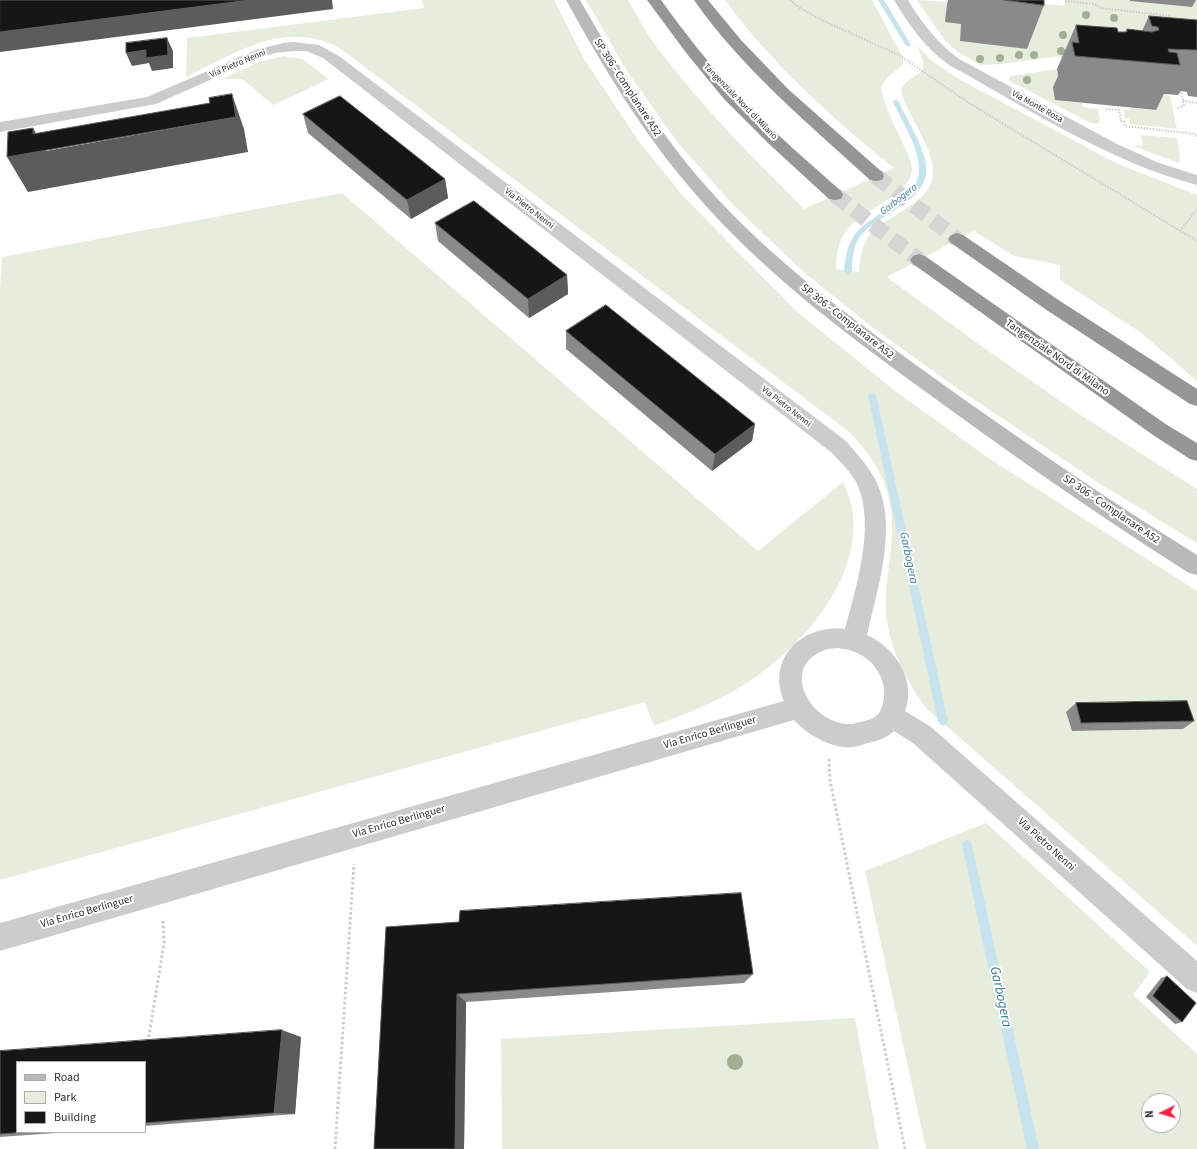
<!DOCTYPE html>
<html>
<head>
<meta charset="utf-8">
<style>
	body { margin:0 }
	#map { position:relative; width:1197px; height:1149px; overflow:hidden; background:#fff; font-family:"Source Sans 3",sans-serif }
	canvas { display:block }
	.legend { position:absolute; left:16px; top:1061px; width:130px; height:72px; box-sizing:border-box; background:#fff; border:1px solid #acacac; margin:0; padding:5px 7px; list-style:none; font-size:12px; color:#2f2f2f }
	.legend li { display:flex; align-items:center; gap:8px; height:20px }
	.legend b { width:20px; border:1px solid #acacac }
	.north { position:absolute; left:1141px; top:1093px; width:40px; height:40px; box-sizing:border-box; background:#fff; border:1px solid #acacac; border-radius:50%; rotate:265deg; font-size:11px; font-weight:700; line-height:16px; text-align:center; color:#2f2f2f }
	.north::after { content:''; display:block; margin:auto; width:14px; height:18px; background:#f12749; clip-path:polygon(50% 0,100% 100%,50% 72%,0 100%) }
</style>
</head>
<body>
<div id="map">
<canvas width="1197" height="1149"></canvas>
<ul class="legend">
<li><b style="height:5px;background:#b9b9b9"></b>Road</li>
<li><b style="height:11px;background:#e7eddc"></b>Park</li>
<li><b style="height:11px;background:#161616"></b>Building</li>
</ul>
<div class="north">N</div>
</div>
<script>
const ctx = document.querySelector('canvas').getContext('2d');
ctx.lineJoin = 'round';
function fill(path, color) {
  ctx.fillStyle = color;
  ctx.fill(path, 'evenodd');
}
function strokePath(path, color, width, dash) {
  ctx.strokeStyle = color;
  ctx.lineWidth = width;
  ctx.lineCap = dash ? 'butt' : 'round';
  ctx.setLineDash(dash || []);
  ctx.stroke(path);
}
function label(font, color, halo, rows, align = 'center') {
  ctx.font = font + ' "Source Sans 3",sans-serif';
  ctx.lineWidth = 4;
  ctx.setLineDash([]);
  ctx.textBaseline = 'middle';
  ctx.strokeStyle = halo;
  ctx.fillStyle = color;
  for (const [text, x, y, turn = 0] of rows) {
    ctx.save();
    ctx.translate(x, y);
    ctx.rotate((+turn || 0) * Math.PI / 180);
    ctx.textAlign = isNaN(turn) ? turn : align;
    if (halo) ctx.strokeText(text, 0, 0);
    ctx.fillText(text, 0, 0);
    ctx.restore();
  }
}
const green = new Path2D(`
	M422,0H554L584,59L640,143L684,197L796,311L894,390L987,457L1197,591V946L926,708C906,681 890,649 886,615C884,587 891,561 892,533C893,488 878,462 848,431L341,49C286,18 236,53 186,77L187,38L424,8ZM1066,712L1183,729L1072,731Z
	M586,0H628C636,14 644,29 653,42C698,103 751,156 804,209L894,168C834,120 770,62 725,0H872L903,58V65C894,73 886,76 881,87C884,107 895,126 903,144C907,152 912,161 912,170C911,194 860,211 846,231C838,242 836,256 836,269L859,272C860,261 861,249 867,239C883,214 937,204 933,169C931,143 907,116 901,90C911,68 936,82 916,45L931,60L955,77L1118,164L1197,195V381L1140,332L1060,280V265L1014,256L974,231L887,277L973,340L1079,414L1197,489V543L1097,482L951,384L872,327L805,273L734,206L678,143L627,71Z
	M917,0L952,2L961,24L960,41L1016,1L1065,6V0H1197V67L1070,69L1059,56L1002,64L980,65L958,52L946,42Z
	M283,56L302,59L329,79L273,105L242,79H222L259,62Z
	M1057,69L1060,88L1055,100L1082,103L1083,107L1098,109L1100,120L1098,124L1091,123L1008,80L1011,76Z
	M1158,95L1170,96L1177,129L1130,124L1129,119L1125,118L1124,110H1130V108L1155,110Z
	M1141,135L1177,138L1180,155L1179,163L1136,147V145L1143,146Z
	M342,193L758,551L843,482C845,488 849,495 851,502C867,575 803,647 745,684C718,702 685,714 654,726L645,702L0,880V288L2,257Z
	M986,823L1150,972L1133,995L1197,1054V1149H926L865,871ZM1149,1101H1173V1125H1149Z
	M855,1018L879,1149H502L501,1039Z`);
const stream = new Path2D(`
	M878,0H884L911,45L910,46H906Z
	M896,100L899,102C908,122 924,145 926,167C930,201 875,215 859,238C853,248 852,260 852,271L848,274L844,271C845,259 847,246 854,236C869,213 922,199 919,167C918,146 902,121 893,102Z
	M872,392L876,395L948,721L946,724L943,726L940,724L938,721L868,395Z
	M967,840L971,841L972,845L1039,1149H1027L962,845L963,841Z`);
const motorwayTunnel = new Path2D(`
	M876,176L957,239
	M835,195L919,260`);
const pathFar1 = new Path2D(`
	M790,0L800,8L824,21L899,55L969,103L1197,241
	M1065,1L1094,4L1101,8L1170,16
	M1183,101L1197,103
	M1178,108L1184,105L1181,91
	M1106,109L1119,110L1121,121H1124L1125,126L1196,134L1197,138
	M1180,231L1197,209`);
const path = new Path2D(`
	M829,759L830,780L905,1149
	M148,1042L164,943L163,921
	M335,1149L354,864`);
const minor = new Path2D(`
	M894,0H908C922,23 937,43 959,59L1117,144L1159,163L1197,175V185C1109,162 1029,109 949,65C925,48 909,25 894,0Z
	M294,42L319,45L339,56L846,441C858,455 869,467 877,483C898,528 877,590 867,635C895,647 917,681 905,711L931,727L1197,961V993L1187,989L913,743L894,731C888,737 880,740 872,742C866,743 860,746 854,747C834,750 807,735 794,720L0,951V923L784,701C766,658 803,624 845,629C856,587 876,525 857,484C851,472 840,462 832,453L323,58L306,51H294L275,53L255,60L156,104L0,132V122L147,97L256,50L283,43ZM837,648C842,649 847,649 852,651C874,658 889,681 883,703C881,712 877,718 868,720C863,721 858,723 853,724C812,727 777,667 825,650C828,648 833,649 837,648Z`);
const secondary = new Path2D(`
	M566,0H580C617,65 656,129 705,185C773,262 858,323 941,383C1025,443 1110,501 1197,555V575L1189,573C1099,516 1012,455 926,392C843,332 759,269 692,190C642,132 603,67 566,0Z`);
const motorway = new Path2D(`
	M647,0H661C684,32 709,64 736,93C769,128 805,159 841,191L843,195L841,199L835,200L829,199L768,143L724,99L687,54Z
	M694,0H708L741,40L789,90L882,172L884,176L882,180L876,181L870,180C809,124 742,69 694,0Z
	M957,233L963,235L1060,301L1197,389V406L1190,404L1048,311L951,243L948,239L951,235Z
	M919,254L925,256L1167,425L1197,443V461L1190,459L1153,435L913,264L910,260L913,256Z`);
const trees = [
	[1086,15,4],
	[1114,18,4],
	[1063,35,4],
	[1061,51,4],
	[1019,55,4],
	[1034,55,4],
	[1000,58,4],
	[980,59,4],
	[1027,80,4],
	[735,1062,8]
];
const wall = new Path2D(`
	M948,0H1044V5L1027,49L960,41L961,24L945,22L947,4Z
	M1130,0H1196L1192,7L1130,1Z
	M1149,16L1197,20V97L1188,96L1187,92L1181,91L1178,95L1164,94L1156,110L1055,100L1053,87L1058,76L1057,69L1076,25L1118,32H1125L1127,29L1142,31Z
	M303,114L445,179L448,198L411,219L308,133Z
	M435,223L567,275L568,294L529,318L438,241Z
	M566,331L755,424L752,441L712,471L566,349Z
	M1076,703L1194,721L1183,729L1072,731L1066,712Z
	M386,927L753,974L744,983L466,1002L464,1149H374Z
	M1167,976L1182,1022L1175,1024L1146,997L1161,978Z
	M301,1037L295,1114L145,1126V1062L17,1132H69L0,1137V1051Z`);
const shadedWall = new Path2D(`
	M250,0H332L333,9L0,52V32Z
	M167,38L173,51V68L152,71L149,63L132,66L126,53L146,50Z
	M232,94L244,129L248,152L28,192L7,157L33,134V128L46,151L236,117Z
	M445,179L448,198L411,219L407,200Z
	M567,275L568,294L529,318L528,299Z
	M755,424L752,441L712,471L715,454Z
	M457,994L466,1002L464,1149H455Z
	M282,1030L301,1037L295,1114L274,1113Z`);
const building = new Path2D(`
	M0,0H250L0,32Z
	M1004,0H1044V5Z
	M1149,16L1197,20V50L1168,49L1169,52L1177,53L1180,65L1075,56L1072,42L1079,43L1076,25L1117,28L1118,32H1127V29L1152,32L1159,30L1158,27L1152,26Z
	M167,38L168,55L146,58V50L126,53V43Z
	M232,94L236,117L7,157L8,132L33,128V134L210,103L209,98Z
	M340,96L445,179L407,200L303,114Z
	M474,201L567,275L528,299L435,223Z
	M606,305L755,424L715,454L566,331Z
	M1187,701L1194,721L1081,723L1076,703Z
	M741,893L753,974L457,994L455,1149H374L386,927L459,922L460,911Z
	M1167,976L1196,1003L1182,1022L1153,996Z
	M282,1030L274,1113L145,1123V1062H17V1132H28L0,1134V1051Z`);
const farStreetnames = [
	["Via Pietro Nenni",238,64,-23],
	["Tangenziale Nord di Milano",740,102,46],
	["Via Monte Rosa",1037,107,29],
	["Via Pietro Nenni",529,209,38],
	["Via Pietro Nenni",786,407,38]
];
const farWaternames = [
	["Garbogera",899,200,-38]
];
const streetNames = [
	["SP 306 - Complanare A52",627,88,57],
	["SP 306 - Complanare A52",847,322,38],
	["Tangenziale Nord di Milano",1057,358,35],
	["SP 306 - Complanare A52",1111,510,34],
	["Via Enrico Berlinguer",710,733,-16],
	["Via Enrico Berlinguer",399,822,-16],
	["Via Pietro Nenni",1046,845,42],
	["Via Enrico Berlinguer",87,912,-16]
];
const waterNames = [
	["Garbogera",908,558,78]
];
const nearWaternames = [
	["Garbogera",1000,997,78]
];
fill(green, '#e7eddc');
fill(stream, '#c7e3ee');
strokePath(motorwayTunnel, '#d5d5d5', 16, [16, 8]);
strokePath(pathFar1, '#ccc', 2, [1.5, 1.5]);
strokePath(path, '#ccc', 3, [2.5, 2.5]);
fill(minor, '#ccc');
fill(secondary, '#b9b9b9');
fill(motorway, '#969696');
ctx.fillStyle = '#a3af92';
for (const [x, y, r] of trees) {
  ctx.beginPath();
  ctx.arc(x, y, r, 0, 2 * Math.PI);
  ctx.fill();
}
fill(wall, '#8a8a8a');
fill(shadedWall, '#5c5c5c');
fill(building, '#161616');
strokePath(building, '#5c5c5c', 1);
label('9px', '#2f2f2f', '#fff', farStreetnames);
label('italic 10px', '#377b97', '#fff', farWaternames);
label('11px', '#2f2f2f', '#fff', streetNames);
label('italic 12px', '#377b97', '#fff', waterNames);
label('italic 14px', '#377b97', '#fff', nearWaternames);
</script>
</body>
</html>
